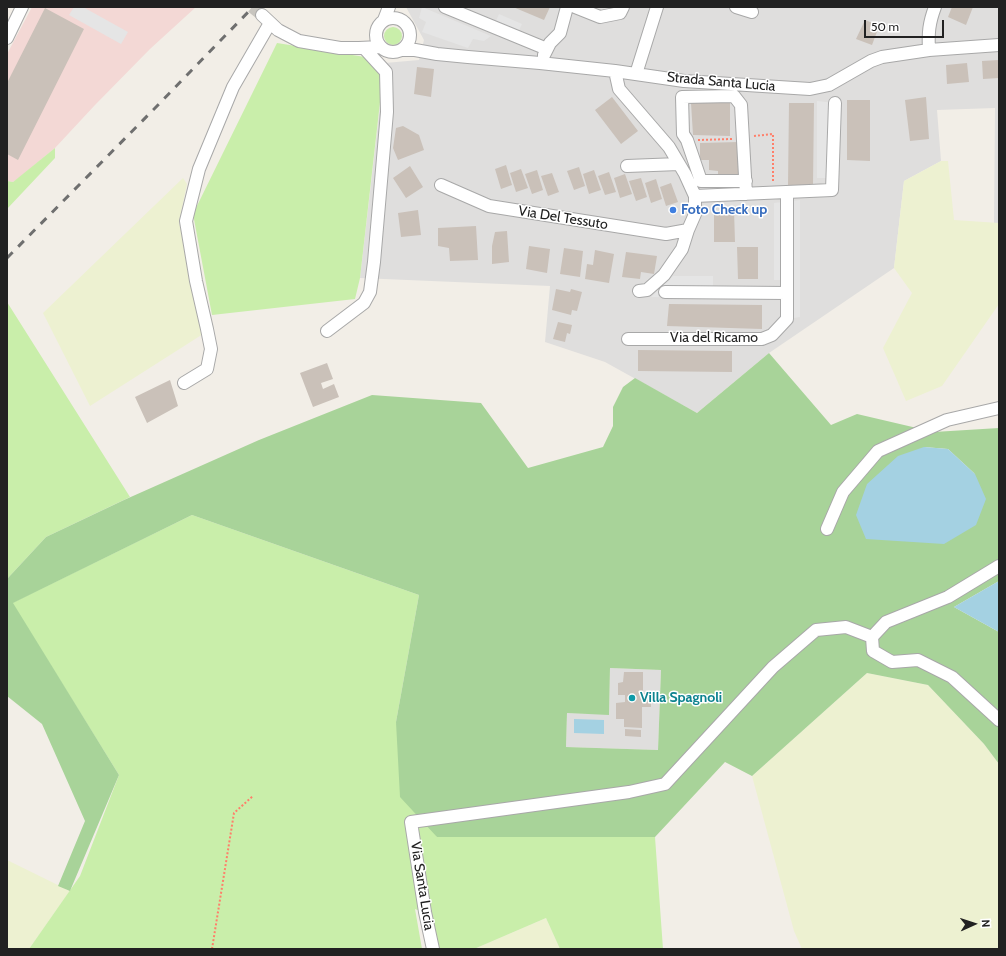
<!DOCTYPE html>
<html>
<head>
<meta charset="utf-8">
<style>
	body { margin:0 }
	#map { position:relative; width:1006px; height:956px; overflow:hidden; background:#f2eee7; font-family:Cabin,sans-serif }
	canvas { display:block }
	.frame { position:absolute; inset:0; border:8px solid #212121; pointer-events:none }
	.north { position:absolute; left:954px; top:904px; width:40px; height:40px; -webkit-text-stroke:3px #fff; paint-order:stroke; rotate:87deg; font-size:11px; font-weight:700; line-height:16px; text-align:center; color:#212121 }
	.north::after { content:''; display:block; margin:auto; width:14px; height:18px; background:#212121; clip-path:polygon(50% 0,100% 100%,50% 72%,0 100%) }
	.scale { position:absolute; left:864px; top:20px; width:80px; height:18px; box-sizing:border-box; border:2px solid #212121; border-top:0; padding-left:5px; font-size:12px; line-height:14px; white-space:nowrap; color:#212121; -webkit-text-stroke:3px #fff; paint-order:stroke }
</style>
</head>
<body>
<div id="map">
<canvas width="1006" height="956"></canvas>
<div class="frame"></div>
<div class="north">N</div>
<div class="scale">50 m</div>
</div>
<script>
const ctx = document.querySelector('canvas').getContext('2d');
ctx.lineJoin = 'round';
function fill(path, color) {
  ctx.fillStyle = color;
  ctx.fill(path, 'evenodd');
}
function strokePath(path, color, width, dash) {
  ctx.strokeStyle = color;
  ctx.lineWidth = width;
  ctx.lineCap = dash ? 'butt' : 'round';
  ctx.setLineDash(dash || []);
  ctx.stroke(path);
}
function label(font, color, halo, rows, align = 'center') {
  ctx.font = font + ' Cabin,sans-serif';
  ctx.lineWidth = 3;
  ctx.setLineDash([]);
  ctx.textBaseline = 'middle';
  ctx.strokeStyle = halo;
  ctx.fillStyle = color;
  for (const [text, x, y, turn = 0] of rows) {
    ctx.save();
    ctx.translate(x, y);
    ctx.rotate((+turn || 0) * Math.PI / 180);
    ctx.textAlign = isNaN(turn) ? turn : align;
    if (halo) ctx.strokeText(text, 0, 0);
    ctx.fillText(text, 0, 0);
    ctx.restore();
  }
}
const residential = new Path2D(`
	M406,7H999V223H994L995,108L937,110L941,161L904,181L894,268L769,353L697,413L605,362L545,342L550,286L360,278L385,63L419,60L424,40Z
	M610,668L661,670L658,750L566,747L567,713L609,714Z`);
const commercial = new Path2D(`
	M32,7H196L150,49L95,105L55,148L19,178L13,182L7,181V54Z`);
const farmland = new Path2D(`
	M941,161H948L954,220L999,223V304L942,386L906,401L883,348L912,293L894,268L904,181Z
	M183,178L187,184L179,222L203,334L90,406L43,313Z
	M867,673L928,685L984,744L999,764V949H802L794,931L752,776Z
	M7,860L70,891L29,949H7Z
	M546,918L560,949H474Z`);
const grass = new Path2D(`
	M384 36a9 9 0 1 1 18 0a9 9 0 1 1-18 0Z
	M277,43L365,57L383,76L360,278L355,299L212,315L193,214Z
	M55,148V158L7,209V181L13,182Z
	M7,302L130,497L46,537L7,579Z
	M192,515L419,595L396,722L437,837H655L663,949H560L546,918L474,949H436L425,913L415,909L422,949H29L80,876L119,775L12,603Z`);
const forest = new Path2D(`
	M769,353L831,425L857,414L934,432L999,428V581L954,607L999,632V764L984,744L928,685L867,673L752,776L725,762L655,837H437L400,797L396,722L419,595L192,515L13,603L119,775L70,891L58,886L85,821L42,724L7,696V579L46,537L124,500L259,440L372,395L481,403L528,468L603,447L613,426V407L623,387L635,378L697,413ZM924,447L948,449L975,474ZM610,668L661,670L658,750L566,747L567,713L609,715Z`);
const parking = new Path2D(`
	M74,7H83L128,32L121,44L69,15Z
	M422,7L491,36L484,41L473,39L468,48L422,32L426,22L419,18Z
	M499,14L522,24L517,34L494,25Z
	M817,101L835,103L833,178H817Z
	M800,200V317L787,319V280H774V203Z
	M673,276H713V298L651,297Z`);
const water = new Path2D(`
	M924,447L948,449L975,474L986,499L976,525L944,544L866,539L856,515L867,484L898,456Z
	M999,581V632L954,607Z
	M574,719L604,720V734L574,733Z`);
const building = new Path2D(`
	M513,7H550L544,20Z
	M952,7H973L966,25L948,17Z
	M45,8L84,29L18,160L7,154V83Z
	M865,20L875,24L873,27L878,29L872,45L856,39Z
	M999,60V78L983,79L982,61Z
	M967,63L969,82L947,84L946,65Z
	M417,67L434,69L431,97L414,94Z
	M612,97L638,131L621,144L595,110Z
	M926,97L929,139L910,141L905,100Z
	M847,100H870V161L847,160Z
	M691,103H730V136L693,135Z
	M789,103H814L813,185H788Z
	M403,126L419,135L424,150L398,160L393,148L396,128Z
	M739,142V177H718V171L709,170V160H700V143Z
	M506,165L512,185L501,189L495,169Z
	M410,166L423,187L406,198L393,178Z
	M579,167L585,186L574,190L567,171Z
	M521,169L528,188L516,192L510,173Z
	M537,170L543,190L532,194L525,174Z
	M594,170L601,190L589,194L583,174Z
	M609,172L616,192L605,195L598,176Z
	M552,173L559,192L548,196L541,176Z
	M625,174L632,194L620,198L614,178Z
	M641,178L647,197L636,201L629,181Z
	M656,179L662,199L651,203L645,183Z
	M671,183L678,202L666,206L660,187Z
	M418,210L421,235L401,237L398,213Z
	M734,210L735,242H714V211Z
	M476,226L478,260L450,261L449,248L438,246V228Z
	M507,231L509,262L492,264V246L495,232Z
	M529,246L550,249L547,273L526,269Z
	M737,247H758V279H738Z
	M564,248L583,251L580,277L560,274Z
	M595,250L614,254L609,283L585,279L587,264L593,265Z
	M626,252L657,256L654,274L641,272L640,279L622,277Z
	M556,289L570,292L571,289L582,292L577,311L572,310L571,315L552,310Z
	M669,304L762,305V329L667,326Z
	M558,322L572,325L570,334L567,333L565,342L553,339Z
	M638,350L732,351V372L638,371Z
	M327,363L333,379L321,383L323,389L334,384L339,397L313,407L300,373Z
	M170,380L178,406L147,423L135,397Z
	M624,672H643V693L651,694V707H642V728L624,727V719H616V703L625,702V695H618V683L623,682Z
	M625,729L641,730V737L625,736Z`);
const minorTunnel = new Path2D(`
	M252,7L262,15`);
const path = new Path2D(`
	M754,136L773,134V181
	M698,140L732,139
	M212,949L234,813L253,796`);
const minor = new Path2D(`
	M445,7L547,49
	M575,7L600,17L620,13L623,7
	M736,7L752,12
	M262,15L278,30L299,41L340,48H359L380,47
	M376 35a17 17 0 1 1 34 0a17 17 0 1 1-34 0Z
	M384,20L389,7
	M7,38L22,7
	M402,50H415L437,54L468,57L540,63L615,71L684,81L810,89L829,85L871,61L882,57L929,50L999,45
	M929,50C928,33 929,23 935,7
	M544,55L550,43L560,33L567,7
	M615,71L619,89L669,147L685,174L695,196V214L688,230L682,249L664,275L647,290L639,291
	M636,74L657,7
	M627,166L679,164
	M746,181H701L687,140L683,134L682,97L734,96L741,105L746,194
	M441,185L489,206L666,234L688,230
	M695,196L832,190L835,103
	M665,292L787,293
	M327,331L364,303L370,292L374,262L387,112L386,72L364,48
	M628,339H762L772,335L787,319V192
	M184,383L207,369L211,349L207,329L196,281L186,221L199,169L233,87L270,23
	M827,529L843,492L878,451L947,420L999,408
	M999,566L948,597L886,622L872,637L873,651L892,662L918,660L952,677L999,720
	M433,949L425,912L411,822L629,792L665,784L773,667L816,630L846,627L872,637`);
const rail = new Path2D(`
	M7,258L158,105L253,7`);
const markers = [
	[673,210,4,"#3f7fe0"],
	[632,698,4,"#0f9aa8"]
];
const streetNames = [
	["Strada Santa Lucia",721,82,5],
	["Via Del Tessuto",563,218,9],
	["Via del Ricamo",714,338],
	["Via Santa Lucia",422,886,81]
];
const shopNames = [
	["Foto Check up",681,210]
];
const cultureNames = [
	["Villa Spagnoli",640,698]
];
fill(residential, '#dfdedd');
fill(commercial, '#f3d8d5');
fill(farmland, '#edf1d1');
fill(grass, '#c9eeaa');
fill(forest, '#a8d399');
fill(parking, '#e5e5e5');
fill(water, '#a4d1e2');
fill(building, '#cac1b9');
strokePath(minorTunnel, '#c8c5bf', 12, [12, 6]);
strokePath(minor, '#a8a8a8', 14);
strokePath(path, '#ff7f6a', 2, [2, 2]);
strokePath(minor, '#fff', 12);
strokePath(rail, '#6f6f6f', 3, [8, 8]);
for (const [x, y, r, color] of markers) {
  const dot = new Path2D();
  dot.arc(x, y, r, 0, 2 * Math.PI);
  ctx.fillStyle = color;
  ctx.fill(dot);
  strokePath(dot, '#fff', 1.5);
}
label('14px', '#212121', '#fff', streetNames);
label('bold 14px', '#366cbe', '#fff', shopNames, 'left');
label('bold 14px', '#0d838f', '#fff', cultureNames, 'left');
</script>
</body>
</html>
